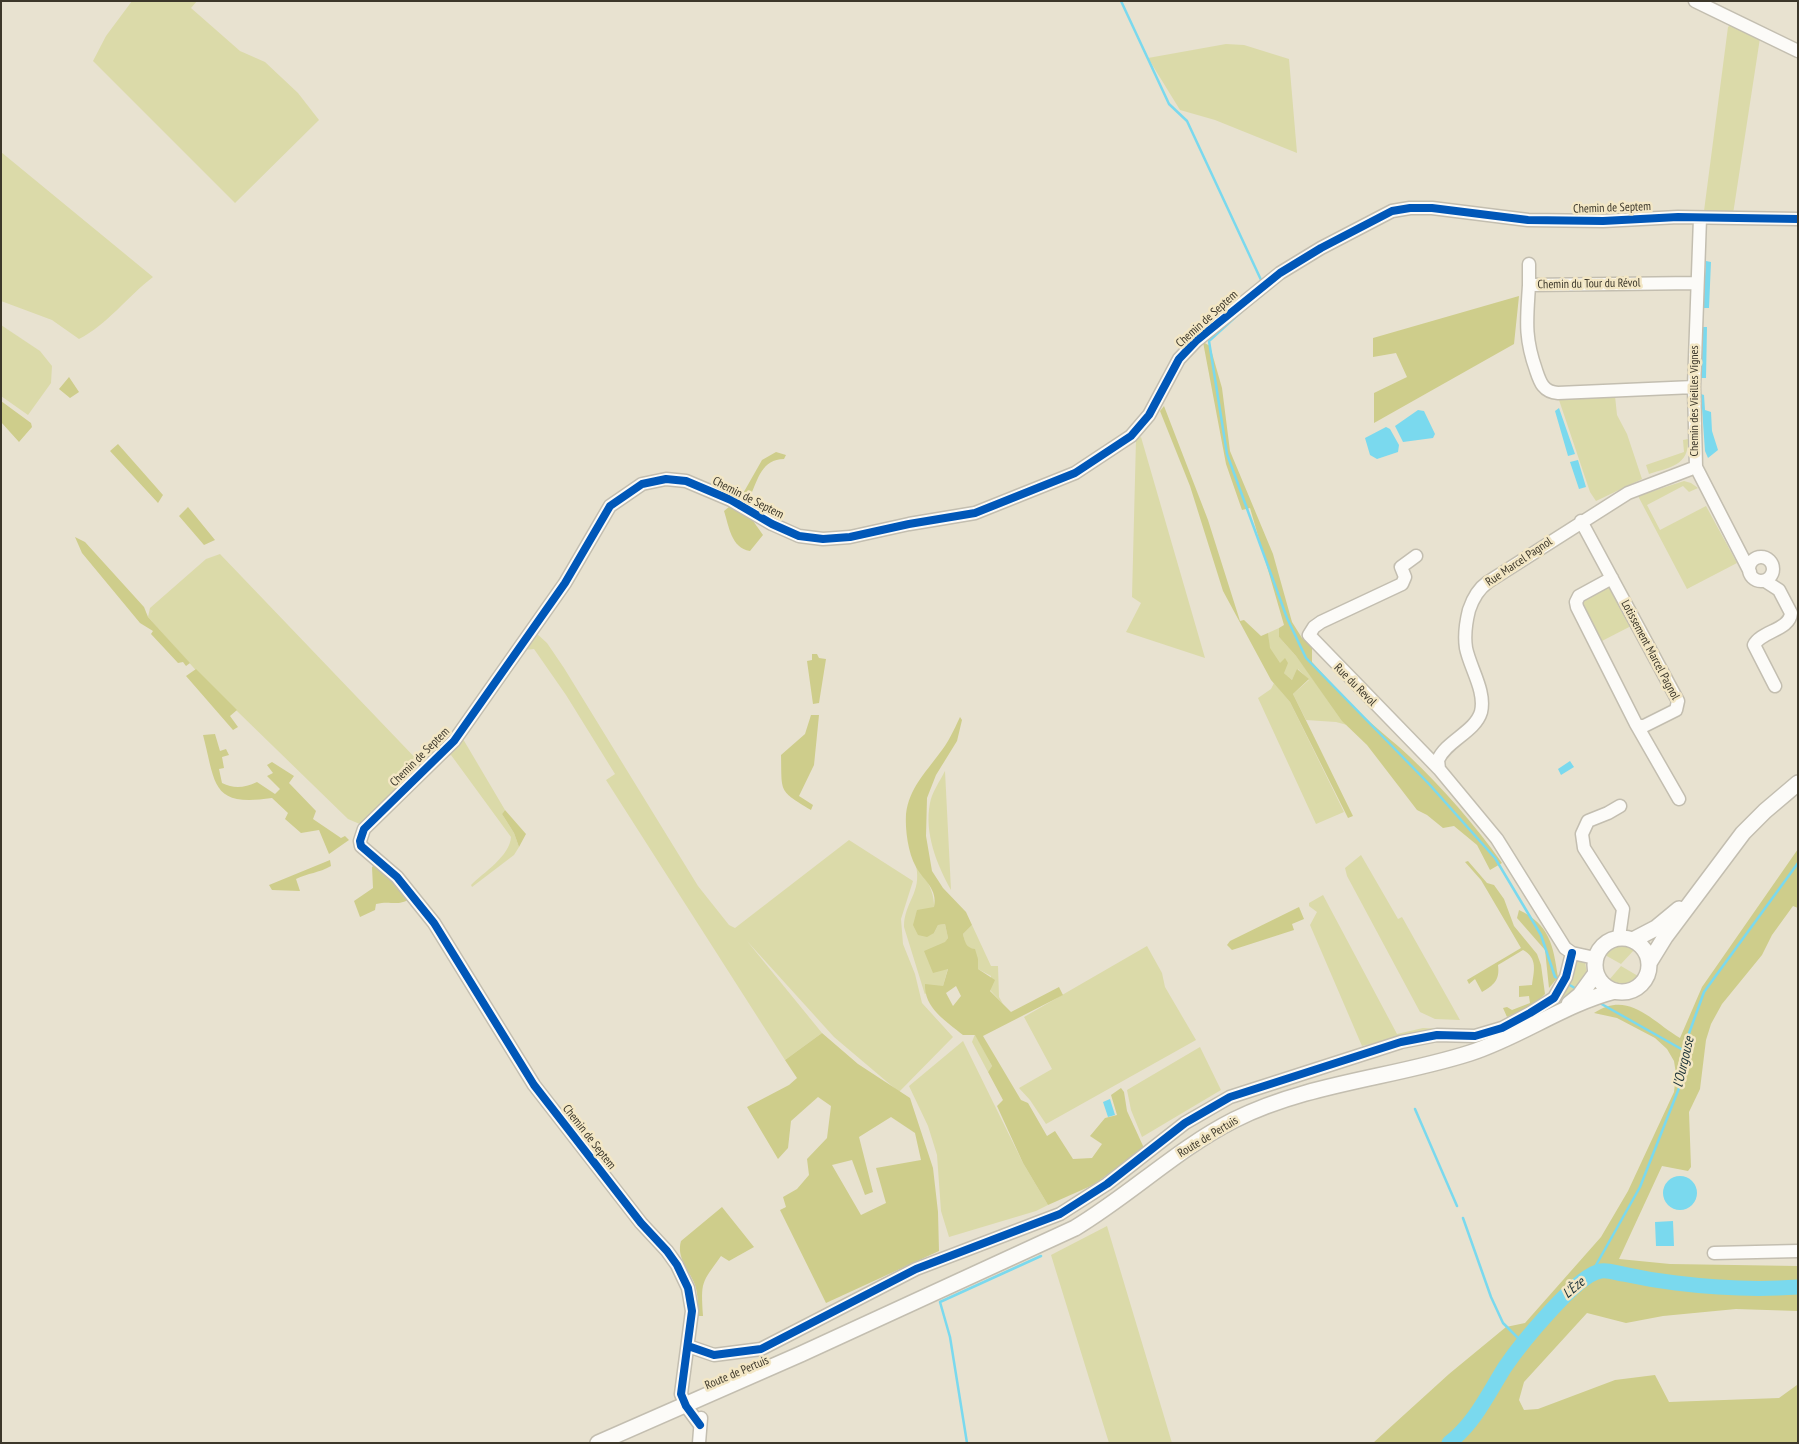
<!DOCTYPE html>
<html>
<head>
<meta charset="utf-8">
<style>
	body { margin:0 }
	#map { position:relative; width:1799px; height:1444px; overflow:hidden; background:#e8e2d0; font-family:"PT Sans Narrow",sans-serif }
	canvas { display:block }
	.frame { position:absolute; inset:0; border:2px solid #3c372a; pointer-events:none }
</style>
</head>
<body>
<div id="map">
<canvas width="1799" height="1444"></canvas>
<div class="frame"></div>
</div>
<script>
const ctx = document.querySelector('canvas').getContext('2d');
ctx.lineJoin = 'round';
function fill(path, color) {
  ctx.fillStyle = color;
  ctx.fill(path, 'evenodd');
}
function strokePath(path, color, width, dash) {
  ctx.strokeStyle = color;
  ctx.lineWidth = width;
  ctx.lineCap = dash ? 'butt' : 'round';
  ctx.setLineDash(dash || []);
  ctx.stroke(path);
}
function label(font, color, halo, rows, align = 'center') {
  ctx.font = font + ' "PT Sans Narrow",sans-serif';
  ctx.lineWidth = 5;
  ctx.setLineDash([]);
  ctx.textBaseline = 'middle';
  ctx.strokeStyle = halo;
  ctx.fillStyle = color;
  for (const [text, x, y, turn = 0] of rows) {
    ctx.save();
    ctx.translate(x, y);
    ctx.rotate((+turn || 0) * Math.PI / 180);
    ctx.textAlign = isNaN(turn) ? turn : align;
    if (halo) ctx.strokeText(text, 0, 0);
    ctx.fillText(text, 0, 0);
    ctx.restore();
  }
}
const green = new Path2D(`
	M132,1H197L191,8L240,51L265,62L298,93L319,120L235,203L93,61L106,36Z
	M1733,23L1760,38L1733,214H1708L1704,211L1728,27Z
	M1226,44L1244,45L1289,59L1297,153L1215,120L1180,110L1148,58Z
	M1,152L153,277C128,296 107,325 79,339L52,320L1,301Z
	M1,325L40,351L52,366L51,383L28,415L1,396Z
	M1615,396L1617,415L1627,434L1642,479L1596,501L1590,492L1559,400Z
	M1141,437L1205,658L1126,632L1141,603L1132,597L1136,439Z
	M1688,439C1689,466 1670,467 1649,474L1646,465L1684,452L1683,440Z
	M1684,481L1691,483L1698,488L1689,492L1683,486L1647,505L1660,530L1706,506L1737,563L1687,589L1638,496Z
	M220,554L422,765L362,825L348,819L202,677L148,617L150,608L206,559Z
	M1607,587H1611L1633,625L1600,642L1582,607V601Z
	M1279,628V637L1296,656L1347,725L1336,722L1306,720L1293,694L1309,680L1298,669L1292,680L1284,673L1269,648L1268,633Z
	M535,632L547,643L564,668L698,886L729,925L735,928L849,840L913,881L901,919L903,944L915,974L922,1003L953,1037L899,1092L834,1037L747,941L822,1033L785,1060L606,780L615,774L566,695L534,649L524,650L463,739L505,810L502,814L514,833L519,847L514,855L472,887L471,885C483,873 510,856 511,837L451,755L435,761Z
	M1274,683L1290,702L1344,812L1316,824L1258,698L1271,689Z
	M945,771L951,890C937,865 924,833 930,803C932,792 940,781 945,771Z
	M1361,855L1398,919L1402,917L1460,1020L1435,1019L1420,1012L1347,876L1345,868Z
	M916,866C938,893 934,901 934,933L938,925L945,924L948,938L945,943L948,968L943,986L925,994L926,998L904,927C904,902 922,893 916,866Z
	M1323,895L1397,1034L1423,1028L1441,1029L1362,1046L1310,925L1317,912L1309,906V903Z
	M972,925L991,966H998L999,997L1003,1004L990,990L991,976L978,969V959L965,943L963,934Z
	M1147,946L1162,973L1165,987L1196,1040L1046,1124L1030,1100L1019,1088L1052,1069L1024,1017Z
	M1617,946L1629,947L1634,950L1621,964L1605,955Z
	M1579,960L1585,962L1587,974L1585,981L1558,1002L1572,979L1575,961Z
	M1621,966L1638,976C1629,986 1620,986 1609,980Z
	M975,1034L992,1066L988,1072L972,1042Z
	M963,1041L1023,1163L1048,1205L1036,1211L949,1237L941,1211L937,1155L928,1126L909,1086Z
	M1200,1047L1221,1090L1142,1137L1131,1110L1127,1090Z
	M1107,1226L1172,1443H1109L1051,1255Z`);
const forest = new Path2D(`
	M1519,296L1514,344L1374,423V393L1407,377L1396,353L1373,357V338Z
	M1203,342L1210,346L1222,388L1230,451L1273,554L1292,622L1302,638L1312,645V662C1327,678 1341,695 1357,710C1373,726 1392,740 1409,756C1443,788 1475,825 1502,863L1490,870L1477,845L1454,826L1443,828L1427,815L1417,810L1367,745L1342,721L1296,656L1279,637V628L1284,625L1250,508L1242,510L1226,464Z
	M69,377L79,392L70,398L59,389Z
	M1,401L31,423L32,427L19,442L1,422Z
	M1164,406L1208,520L1240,621L1244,620L1261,636L1268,633L1270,648L1280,663L1285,658L1288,663L1284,673L1292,680L1297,669L1309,679L1293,694L1353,816L1348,818L1290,702L1271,680L1223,591L1190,486L1160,411Z
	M118,444L163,495L158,503L110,451Z
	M776,452L786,455L784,459C762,459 758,479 750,497L764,511L763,514L751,518L763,535L750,551C731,548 729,526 724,511L741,497L762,460Z
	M188,507L215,540L204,545L179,516Z
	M75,537L85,542L144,607L148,617L190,663L186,666L183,662L178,663L151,634L153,631L140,623L82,553Z
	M812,654H817L819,658L826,659L819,703L813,704L807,661L812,660Z
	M196,669L237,710L230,716L238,727L233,730L186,676Z
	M811,715H819L814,765L799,796L813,805L811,810C778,790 782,793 781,755L805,734Z
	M960,717L962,720L957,741L936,775L927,798L926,836L932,871L943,888L966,912L972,925L963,934C965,942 966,948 975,949L978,959V969L995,980L990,991L1011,1012L1059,987L1063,995L983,1036L1021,1100L1028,1103L1047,1136L1055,1131L1073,1159L1092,1158L1102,1144L1090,1136L1105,1118L1117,1115L1111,1095L1121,1088L1124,1092L1127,1111L1144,1148L1093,1185L1048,1205L1023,1163L997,1106L1003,1100L988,1072L992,1066L975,1035H963C946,1021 924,1008 925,984L943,986L948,969L933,973L924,951L945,942L948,938L945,924L938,925L934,933L927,937L918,935L913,925L917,910L934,907C938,889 924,881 916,867C908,853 905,829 906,814C909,789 925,773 939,754C948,743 954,730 960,717ZM956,986L961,996L953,1006L946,993Z
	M215,734L220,751L226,749L229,755L222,757L224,768L219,769L222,783C234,789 244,788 257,782L275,794L280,789L267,776L273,773L267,765L272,762L294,776L289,783L316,811L313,819L341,838L345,836L349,840L329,854L319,830L301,833L285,819L288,813L272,798C211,807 216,785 203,735Z
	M505,810L526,834L519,847L514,833L502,814Z
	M1798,849V908L1793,906L1772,935L1762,955L1722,1004L1711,1024L1706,1040L1700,1089L1689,1112L1691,1167L1688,1171L1662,1166L1619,1259L1670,1264L1798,1266V1311L1736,1309L1663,1316L1626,1323L1587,1313L1524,1382L1519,1400L1524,1410L1538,1409L1615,1380L1655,1375L1669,1402L1779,1398L1797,1385L1798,1443H1373L1449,1374L1506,1327L1525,1323L1601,1237L1628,1191L1674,1092L1676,1074L1674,1061L1667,1049L1655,1038L1617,1018L1594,1013C1629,990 1651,1021 1680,1038L1702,987Z
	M330,860L331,866C319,873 308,873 296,879L300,891L272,890L269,885Z
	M1468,861L1487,883L1494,885L1504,899L1514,926L1537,954L1541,965L1545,994L1534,1005L1507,1017L1503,1008L1507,1007L1512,1010L1530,1003L1529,996L1519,997V986L1532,985C1534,971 1538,958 1523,950L1498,965C1500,980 1494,985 1482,992L1475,979L1469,984L1467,980L1521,948L1481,880L1465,862Z
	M377,863L411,899C394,907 392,900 376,904L375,910L360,917L354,901L373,888L372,867Z
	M1299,907L1304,919L1292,924L1294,930L1232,950L1227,945L1230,941Z
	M1519,910C1550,925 1553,945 1558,977L1549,988L1545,950L1517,918Z
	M822,1033L858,1064L910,1098L933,1168L938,1212L939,1251L826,1303L780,1210L786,1207L783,1197L797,1189L809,1175L807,1159L827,1138L831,1106L818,1097L791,1121L788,1148L778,1159L747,1107L789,1085L797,1078L785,1060ZM891,1117L915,1133L921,1160L876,1168L886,1203L861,1215L832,1165L852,1160L865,1195L873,1192L859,1137Z
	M722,1207L754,1247L729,1261L721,1256C701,1284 701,1281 703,1316H698C698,1306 698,1294 695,1285C689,1269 676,1258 681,1241Z`);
const water = new Path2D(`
	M1706,261L1711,262L1709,308H1703Z
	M1703,327H1707L1706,378H1699Z
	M1701,394L1704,395L1705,410L1711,412L1712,431L1718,450L1708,458L1705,451Z
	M1559,408L1575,454L1568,456L1555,411Z
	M1418,410L1424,411L1435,434L1433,438L1403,442L1395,426Z
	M1386,427L1390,429L1399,445L1398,452L1377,459L1370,455L1365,438Z
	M1578,460L1586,487L1579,489L1570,462Z
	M1570,761L1574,767L1561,775L1558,769Z
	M1110,1099L1115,1115L1108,1117L1103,1102Z
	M1663 1193a17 17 0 1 1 34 0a17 17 0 1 1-34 0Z
	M1673,1221L1674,1246H1656L1655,1222Z`);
const stream = new Path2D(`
	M1121,1L1169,104L1187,121L1262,282
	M1241,312L1209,341L1227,454L1287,618L1306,658L1429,784L1495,858L1541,935L1555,977L1561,980
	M1568,984L1578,990
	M1598,1002L1683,1050
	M1415,1109L1457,1206
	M1463,1218L1491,1297L1503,1323L1524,1344
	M1591,1274L1640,1187L1683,1078V1050L1704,992L1798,863
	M967,1443L950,1337L940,1302L1041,1256`);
const river = new Path2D(`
	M1449,1443C1475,1423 1488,1394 1505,1367C1520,1345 1577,1274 1601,1271C1609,1270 1616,1273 1623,1274C1641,1278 1659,1281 1676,1283C1716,1288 1757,1290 1798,1287`);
const minor = new Path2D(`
	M1695,1L1798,51
	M1700,218L1694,387L1696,467L1750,572
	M1529,285V264
	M1694,387L1558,393C1543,392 1540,382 1536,370C1524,336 1527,319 1529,285L1697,283
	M1581,521L1678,701L1676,710L1644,726H1637
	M1416,556L1401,567L1405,577L1402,584L1321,622L1314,627L1309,635L1439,769
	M1749 569a12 12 0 1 1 24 0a12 12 0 1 1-24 0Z
	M1612,578L1579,596L1576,602L1577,607L1636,724L1679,799
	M1765,581L1779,590L1791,613C1790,630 1761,631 1754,645L1775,686
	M1619,937L1623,909L1584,848L1582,834L1588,821L1608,813L1620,806
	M1595,958L1572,953L1565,948L1497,839L1439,769L1438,760C1446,741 1475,732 1481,712C1486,691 1470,668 1466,648C1464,635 1466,622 1469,610C1473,598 1478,589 1488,582L1628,493L1696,467
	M1714,1253L1798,1251
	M688,1346L714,1355L761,1349L916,1269L1060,1214L1107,1184L1185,1123L1230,1097L1401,1042L1437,1035L1475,1036L1502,1028L1530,1013L1554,998L1566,977L1572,953
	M700,1425L686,1406L681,1394L692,1311L688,1288L677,1265L667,1251L641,1223L534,1085L434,923L397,877L361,846L360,841L364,829L454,741L565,583L610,506L642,484L666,479L686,481L731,500L772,524L799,536L823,539L850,537L909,524L975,513L1075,473L1131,436L1149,415L1179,359L1196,341L1280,273L1321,248L1392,211L1410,208H1432L1528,220L1603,221L1678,217L1798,219
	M699,1443L701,1418`);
const major = new Path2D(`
	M1595 965a27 27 0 1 1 54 0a27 27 0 1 1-54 0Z
	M1633,940L1656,928L1679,909
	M1649,963L1665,937L1743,833L1765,811L1798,783
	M1569,1004L1580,995L1596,973
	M598,1443L801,1354L1075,1228C1130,1195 1177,1149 1234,1120C1308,1083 1392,1078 1470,1053C1520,1037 1564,1004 1615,991`);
const cycleway = new Path2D(`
	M688,1346L714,1355L761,1349L916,1269L1060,1214L1107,1184L1185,1123L1230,1097L1401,1042L1437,1035L1475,1036L1502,1028L1530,1013L1554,998L1566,977L1572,953
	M700,1425L686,1406L681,1394L692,1311L688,1288L677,1265L667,1251L641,1223L534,1085L434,923L397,877L361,846L360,841L364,829L454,741L565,583L610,506L642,484L666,479L686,481L731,500L772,524L799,536L823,539L850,537L909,524L975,513L1075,473L1131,436L1149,415L1179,359L1196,341L1280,273L1321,248L1392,211L1410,208H1432L1528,220L1603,221L1678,217L1798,219`);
const streetNames = [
	["Chemin de Septem",1612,208,-2],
	["Chemin du Tour du Révol",1589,284,-1],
	["Chemin de Septem",1207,319,-42],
	["Chemin des Vieilles Vignes",1695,401,-90],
	["Chemin de Septem",748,498,27],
	["Rue Marcel Pagnol",1519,562,-34],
	["Lotissement Marcel Pagnol",1650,650,62],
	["Rue du Revol",1355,685,45],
	["Chemin de Septem",420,757,-45],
	["Chemin de Septem",589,1137,52],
	["Route de Pertuis",1208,1137,-31],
	["Route de Pertuis",737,1373,-23]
];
const waterNames = [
	["l'Ourgouse",1684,1062,-77],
	["L'Èze",1574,1288,-40]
];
fill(green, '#dbdaa9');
fill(forest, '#cecd8b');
fill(water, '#7ad9ee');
strokePath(stream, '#7ad9ee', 2.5);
strokePath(river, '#7ad9ee', 15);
strokePath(minor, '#c3beb0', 15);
strokePath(major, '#c3beb0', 18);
strokePath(minor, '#fcfbf8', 12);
strokePath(major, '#fcfbf8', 15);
strokePath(cycleway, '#0057b8', 8);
label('12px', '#3c372a', '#f3e7c5', streetNames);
label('italic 14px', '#1a3138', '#f3e7c5', waterNames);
</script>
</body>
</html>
